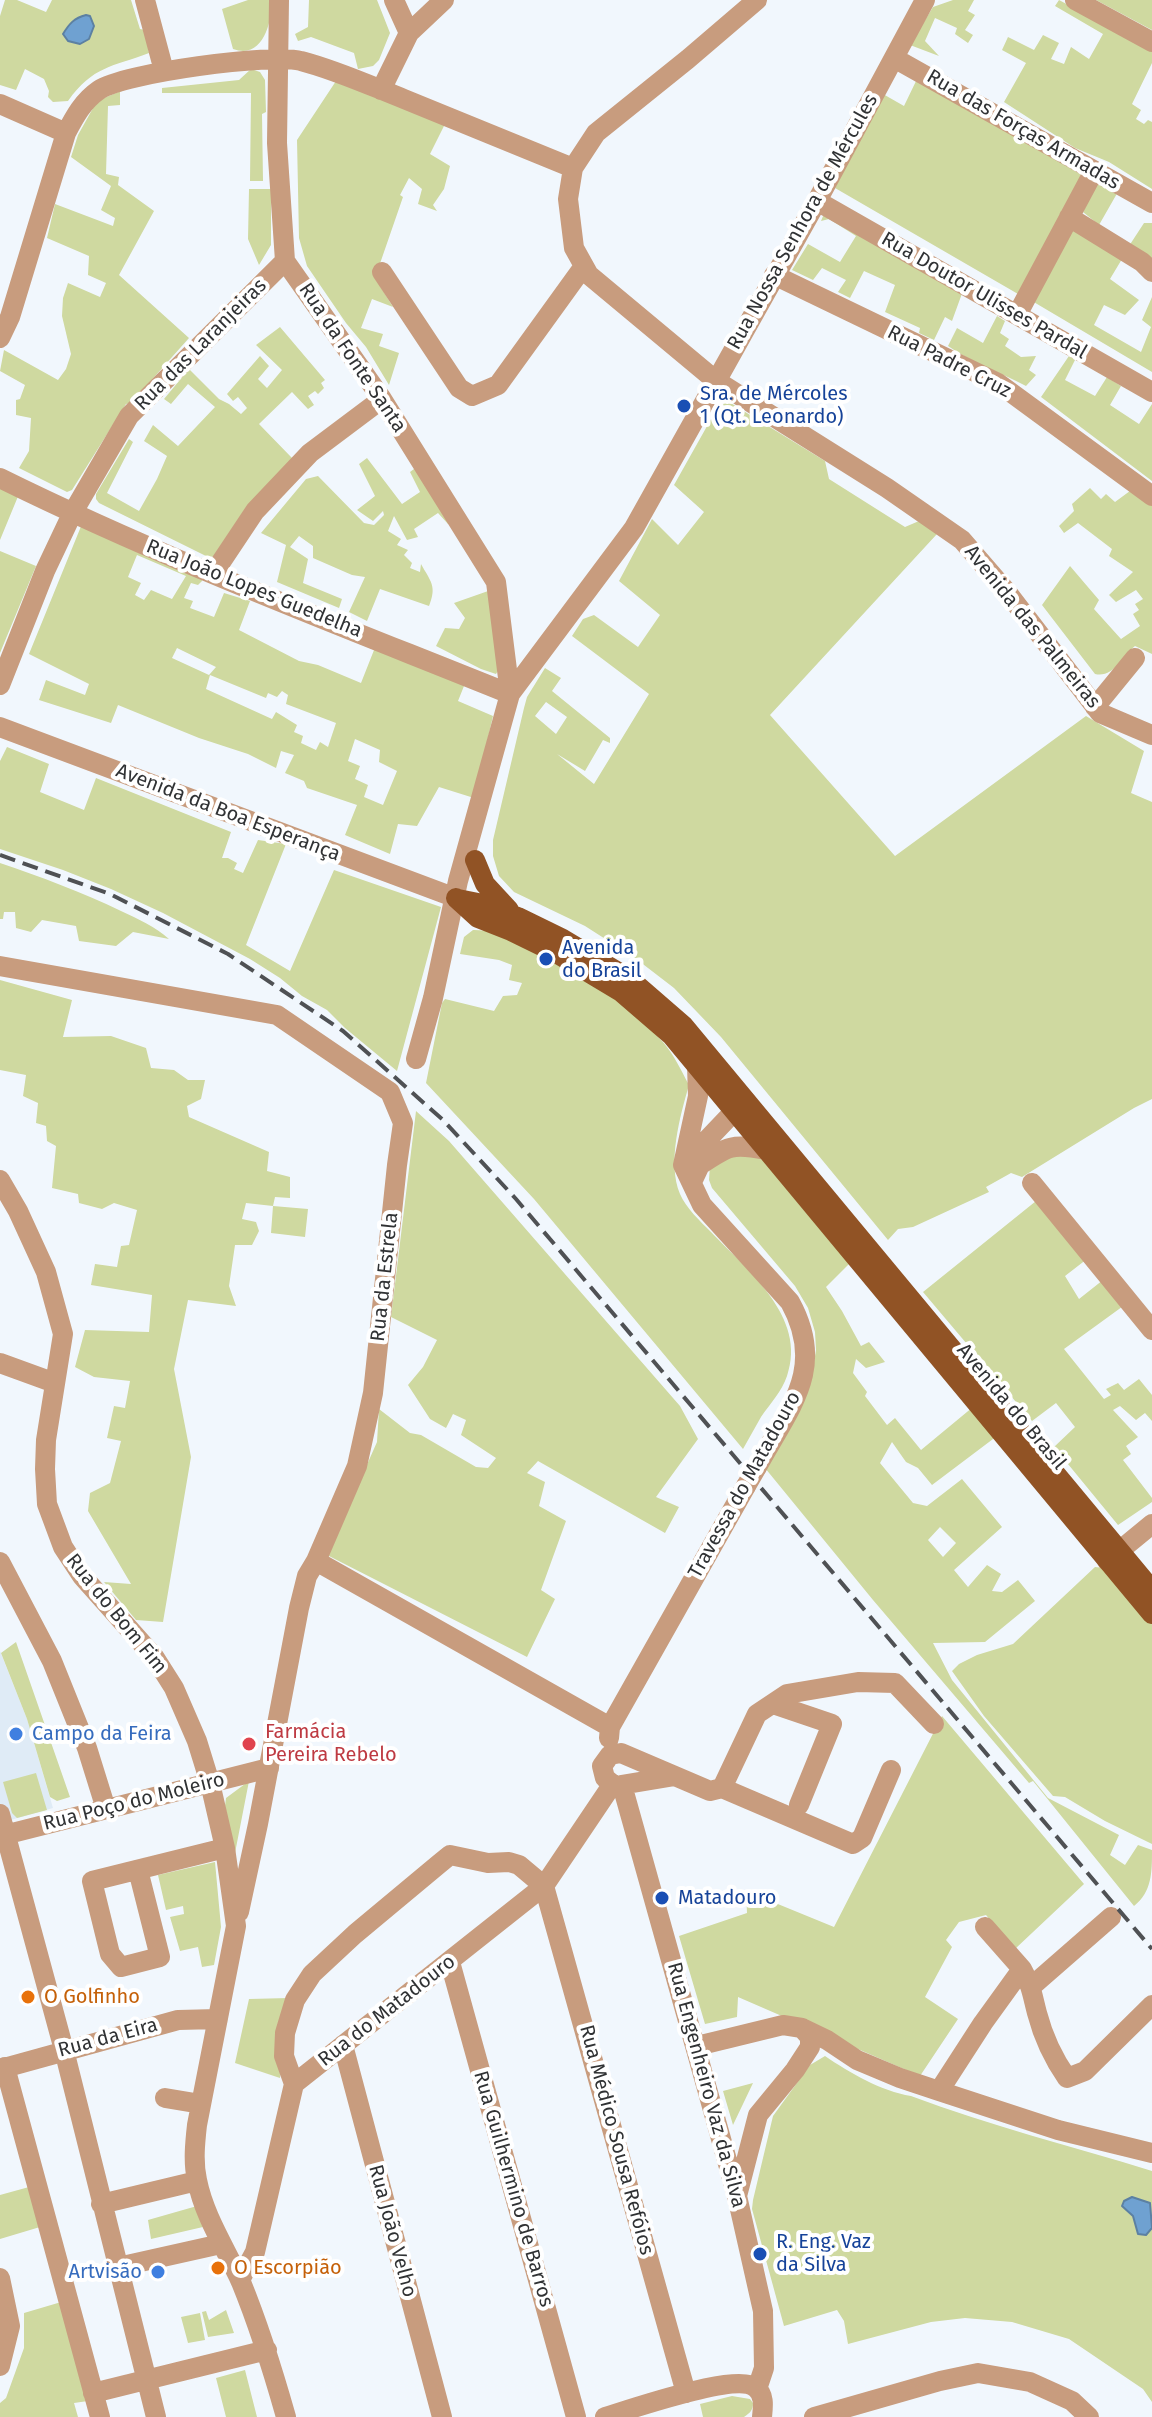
<!DOCTYPE html>
<html>
<head>
<meta charset="utf-8">
<style>
	body { margin:0 }
	canvas { display:block; background:#f1f7fd }
</style>
</head>
<body>
<canvas width="1152" height="2417"></canvas>
<script>
const ctx = document.querySelector('canvas').getContext('2d');
ctx.lineJoin = 'round';
function fill(path, color) {
  ctx.fillStyle = color;
  ctx.fill(path, 'evenodd');
}
function strokePath(path, color, width, dash) {
  ctx.strokeStyle = color;
  ctx.lineWidth = width;
  ctx.lineCap = dash ? 'butt' : 'round';
  ctx.setLineDash(dash || []);
  ctx.stroke(path);
}
function label(font, color, halo, rows, align = 'center') {
  ctx.font = font + ' "Fira Sans",sans-serif';
  ctx.lineWidth = 8;
  ctx.setLineDash([]);
  ctx.textBaseline = 'middle';
  ctx.strokeStyle = halo;
  ctx.fillStyle = color;
  for (const [text, x, y, turn = 0] of rows) {
    ctx.save();
    ctx.translate(x, y);
    ctx.rotate((+turn || 0) * Math.PI / 180);
    ctx.textAlign = isNaN(turn) ? turn : align;
    if (halo) ctx.strokeText(text, 0, 0);
    ctx.fillText(text, 0, 0);
    ctx.restore();
  }
}
const built = new Path2D(`
	M0,1651L27,1719L53,1808L0,1823Z`);
const green = new Path2D(`
	M5,0H17L46,12L52,0H131L140,29L145,30L149,53C112,67 93,66 68,101L53,102L48,97L49,91L44,79L25,69L16,90L0,85V16Z
	M248,0H273C271,21 264,60 233,49L222,9Z
	M309,0H377L390,33L379,60L373,66L358,69L354,53L311,37L298,41L295,34L308,27Z
	M953,0H974L968,11L975,15L965,30L973,35L968,43L955,34L957,28L935,18L925,41L939,56L910,45L933,7Z
	M1059,0L1152,50V63L1132,104L1141,110L1136,119L1144,124L1148,120L1152,122V189L1109,162L1075,148L1004,102L1026,63L1002,50L1008,37L1034,50L1043,35L1059,43L1051,59L1064,64L1071,47L1089,59L1103,34L1055,6Z
	M1096,0H1152V30Z
	M251,69L260,72L265,80L266,112L262,114L263,181H250L251,93H162V88L239,80Z
	M918,77L1082,172V180L1018,294L835,188L883,94L904,106Z
	M336,81L445,124L430,154L450,166L444,189L433,205L437,211L418,204L422,189L409,178L400,195L403,197L375,278L393,307L372,299L361,328L383,334L379,346L399,353L389,385L366,347L346,323L307,266L299,238L297,140Z
	M128,88L120,92V105L108,106L106,174L119,177L118,185L154,211L119,275L189,338L131,403L126,404L72,490L67,492L19,468L29,451L31,418L16,415V400L20,399L25,385L0,371L4,350L58,380L66,369L71,354L62,316L63,298L68,283L100,297L106,283L88,275L89,256L47,238L55,204L113,226L115,218L101,210L111,186L71,157L78,135L97,101Z
	M1097,183L1119,190L1099,225L1083,212Z
	M249,189H271V245L259,265L248,239Z
	M826,209L964,288L952,321L945,317L934,340L919,333L920,328L885,312L895,285L864,271L850,298L838,292L846,280L822,268L813,280L792,270L808,244L840,262L856,236L829,219L821,221Z
	M1144,223H1152V261L1129,246Z
	M1074,227L1122,259L1110,279L1139,300L1125,315L1104,305L1094,325L1141,352L1151,327L1142,320L1152,297V372L1032,301Z
	M997,316L1005,321L1000,333L1009,339L1005,346L1021,357L1036,356L1029,370L1036,375L1026,386C1000,372 972,363 948,346L957,328L983,343Z
	M280,327L325,380L321,383L324,388L318,394L315,391L308,396L314,405L308,409L292,392L259,424L292,458L220,556L208,557L99,503L96,499V494L129,439L133,442L107,493L139,511L157,479L167,456L144,441L153,425L178,446L215,407L188,384L171,404L164,399L189,369L219,399L229,404L241,414L247,408L238,397L233,401L227,394L260,356L269,366L258,379L267,388L282,370L256,345Z
	M1071,353L1077,356L1065,380L1095,396L1107,377L1121,386L1110,405L1139,424L1152,404V481L1041,397Z
	M729,402L825,461L829,479L905,527L919,521L937,534L770,715L895,856L1086,716L1144,751L1131,793L1152,802V1099L1134,1108L1022,1177L1011,1173L986,1187L989,1192L913,1227L898,1229L888,1240L721,1037L674,988L635,958L585,926L514,892L499,876L493,856V840L524,708L527,697L545,668L561,678L552,691L610,738V743L603,740L585,771L557,754L594,784L649,694L572,636L583,619L594,615L638,647L660,615L619,581L652,519L678,545L704,512L674,485L720,403ZM546,702L567,717L556,734L535,716Z
	M367,458L402,504L420,492L410,472L418,466L453,519L448,524L438,513L414,529L418,537L407,540L394,516L388,531L401,539L397,545L408,550L404,555L412,563L410,568L420,572L421,564C431,582 437,586 429,606L380,589L367,621L349,612L365,577L352,575L313,558V546L299,536L290,547L308,559L303,583L342,599L339,608L277,582L286,545L261,533L306,479L318,476L364,523L374,525L384,515L383,511L373,521L357,510L375,496L359,464Z
	M0,485L19,494L0,540Z
	M1090,488L1101,499L1106,494L1115,502L1134,488L1152,503V654L1135,646C1121,657 1114,678 1095,674L1042,605L1070,566L1099,600L1094,609L1121,639L1140,626L1133,614L1139,610L1135,604L1143,599L1136,590L1116,602L1109,595L1133,572L1109,556L1112,549L1078,523L1064,533L1059,526L1074,511L1072,504Z
	M84,519L201,573L202,581L198,585L191,583L184,598L193,601L190,608L214,617L224,593L250,601L239,630L299,661L318,665L361,683L376,645L466,681L458,701L493,716L474,798L439,787L417,826L398,824L390,854L345,835L357,805L307,788L304,781L285,773L294,755L281,751L276,768L248,754L199,738L118,705L111,723L39,700L46,680L85,695L89,684L29,654ZM137,555L186,576L172,599L151,590L144,600L135,595L141,583L128,577ZM177,648L216,667L209,675L172,658ZM210,675L266,698L268,693L277,697L282,691L288,695L286,704L336,723L328,747L320,742L316,750L301,743L303,736L294,732L297,725L276,712L272,719L206,689ZM355,739L380,750L379,762L397,771L383,805L364,797L368,785L355,779L360,766L348,761Z
	M0,551L36,566L0,653Z
	M491,590L501,666L496,674L481,669L436,646L445,628L459,629L465,618L454,603Z
	M7,747L49,764L40,792L84,810L96,778L231,832L222,858H228L237,863L234,869L243,873L258,840L286,844L246,945L290,971L334,870L441,907L397,1071L345,1028L327,1010L302,996L280,978L250,959L163,913L111,889L63,870L0,849V761Z
	M0,863C41,877 82,892 121,911C138,919 156,927 169,939L133,932L116,946L79,941L76,926L42,920L31,932L16,928L15,912H4L3,919H0Z
	M473,930C526,929 628,1002 663,1042C674,1055 681,1070 689,1085C680,1116 667,1163 680,1194C686,1208 700,1221 711,1232C746,1269 808,1317 787,1376C782,1391 770,1404 761,1417C755,1428 749,1438 743,1449L534,1199L426,1083L442,1003L445,999L494,1011L503,996L517,995L522,983L509,980L512,965L499,960L460,954L464,937Z
	M0,980L72,1000L63,1037L111,1036L146,1048L151,1068L174,1070L188,1080H205L201,1099L187,1106L189,1117L269,1152L267,1171L290,1177V1198L275,1197L273,1206L308,1209L305,1237L271,1233L273,1206L246,1203L242,1219L256,1222L259,1231L252,1245H235L229,1286L236,1306L188,1300L174,1369L191,1457L163,1622L136,1620L104,1582L131,1584L88,1511L90,1493L110,1483L121,1441L107,1438L114,1406L125,1408L130,1381L94,1377L75,1367L85,1330L149,1332L152,1295L91,1285L95,1264L117,1267L121,1246L129,1245L137,1210L114,1203L102,1209L79,1203L78,1194L52,1188L56,1146L47,1141L46,1126L36,1123L38,1103L23,1096L26,1075L0,1070Z
	M416,1111L449,1141L680,1406L698,1439L656,1497L679,1507L665,1533L538,1461L527,1473L545,1482L539,1506L566,1521L541,1590L555,1599L527,1657L327,1555L377,1442L379,1409L410,1433L421,1435L476,1467L488,1468L496,1458L461,1435L466,1420L453,1414L446,1428L430,1419L408,1385L423,1367L437,1340L391,1317Z
	M723,1154L755,1156L764,1161L803,1209L851,1262L826,1287L842,1311L861,1346L869,1342L885,1362L866,1368L856,1359L853,1373L867,1392L865,1396L887,1425L895,1418L921,1450L973,1407L997,1436L932,1485L918,1468L906,1462L892,1442L880,1463L913,1503L927,1506L962,1479L1002,1527L954,1570L968,1587L987,1565L1001,1574L992,1591L1002,1592L1018,1580L1035,1601L985,1642L933,1643L952,1680L1048,1798L1119,1835L1110,1855L1125,1865L1138,1845L1152,1850C1152,1872 1152,1892 1134,1906L1033,1781L1029,1783L873,1600L765,1468L812,1375L816,1350L815,1332L808,1308L795,1286L712,1188L709,1180L710,1165ZM940,1527L956,1543L943,1557L928,1540Z
	M1041,1197L1087,1259L1065,1276L1079,1299L1103,1280L1126,1304L1064,1349L1104,1399L1111,1395L1106,1389L1118,1383L1124,1390L1139,1379L1152,1395V1421L1145,1413L1136,1420L1120,1406L1113,1410L1138,1437L1126,1446L1131,1454L1123,1460L1152,1498V1502L1118,1525L1054,1447L1075,1427L1056,1403L1032,1421L923,1292Z
	M1095,1567L1114,1569L1152,1614V1844L1105,1821L1065,1797L1053,1796L984,1716L952,1671L959,1664L977,1655L1013,1644Z
	M16,1642L70,1797L57,1801L50,1797L27,1719L1,1653Z
	M942,1716L1084,1884L1015,1949L986,1915L959,1922L946,1940L952,1947L925,1997L958,2019L920,2076L738,1997L737,2017L705,2024L679,1936L747,1913L746,1891L834,1927Z
	M36,1773L47,1810L17,1818L12,1813L3,1782Z
	M249,1781L235,1853L225,1806L226,1798Z
	M215,1862L221,1927L214,1965L202,1967L198,1947L180,1951L170,1917L184,1914L183,1906L166,1910L158,1875Z
	M289,1998L280,2078L235,2063L249,1999Z
	M825,2056C850,2073 881,2091 911,2096C990,2126 1072,2146 1152,2171V2402L1143,2389L1069,2339L1012,2322L965,2318L931,2322L848,2344L844,2321L837,2310L784,2326L752,2209L753,2200L773,2116L810,2065Z
	M753,2083L733,2125L723,2091Z
	M29,2187L40,2227L0,2239V2195Z
	M197,2206L203,2227L151,2239L148,2220Z
	M68,2300L88,2401L74,2403L78,2417H0V2403L6,2398L24,2348V2313Z
	M226,2310L234,2333L208,2337L202,2312L206,2311L209,2320Z
	M200,2313L205,2340L188,2343L181,2317Z
	M245,2370L257,2417H226L216,2378Z
	M732,2396L750,2399L753,2403C753,2410 750,2413 744,2417H703L700,2404Z`);
const water = new Path2D(`
	M86,15L90,16L94,26L89,39L80,44L68,41L63,34C69,24 74,18 86,15Z
	M1132,2197L1150,2203L1152,2228L1146,2235L1138,2234L1133,2216L1122,2206L1124,2201Z`);
const minor = new Path2D(`
	M145,0L164,71
	M279,0L277,143L285,261L382,399L496,582L510,694
	M394,0L409,33
	M757,0L688,59L596,133L573,168L568,199L574,248L589,275L715,380L887,488L962,540L1007,592L1100,713L1152,735
	M1075,0L1152,42
	M894,58L1152,203
	M381,90L409,33L444,0
	M0,104L66,133
	M817,201L1152,392
	M1069,217L1142,262L1152,272
	M382,272L459,388L472,396L498,385L584,266
	M774,275L998,383L1152,496
	M1017,315L1094,171
	M0,338L10,317L66,133C75,116 83,101 99,90C123,73 273,53 301,61C336,70 371,86 404,99C460,122 516,145 573,168
	M0,478C166,560 339,625 510,694
	M213,574L255,511L310,453L382,399
	M0,685L45,571L72,514L129,416L285,261
	M1095,707L1135,658
	M0,727L456,898
	M0,966L277,1015L390,1092L403,1123L397,1165L373,1393L357,1466L316,1561L610,1727
	M416,1059L433,998L458,881L510,694L634,528L817,201L925,0
	M697,1066L698,1096L683,1165L702,1205L790,1302C827,1369 789,1408 757,1467
	M700,1165C728,1146 732,1143 766,1150
	M0,1180L18,1211L46,1272L63,1334L46,1440L45,1469L47,1504L63,1547L82,1576L155,1658L174,1688L197,1741L210,1783L225,1848L236,1926L197,2125C195,2143 193,2162 197,2180C204,2216 226,2249 241,2282C259,2326 273,2371 286,2417
	M692,1182L700,1165L705,1142L745,1100
	M1032,1183L1152,1330
	M0,1363L55,1383
	M1107,1561L1152,1524
	M0,1562L52,1661L87,1748L106,1809
	M773,1704L832,1724L799,1805
	M609,1738L610,1727L746,1486
	M675,1776L615,1786L605,1778L602,1766L610,1755L621,1753L710,1791L722,1788L757,1714L787,1694L858,1682L895,1683L934,1724
	M622,1785L737,2196L763,2311L764,2368L757,2389
	M722,1788L853,1844L862,1838L891,1770
	M0,1814L64,2050L156,2417
	M0,1836L269,1768
	M138,1870L160,1957L121,1967L110,1954L92,1881L225,1848
	M544,1886L686,2393
	M239,1912L258,1824L299,1608L307,1576L316,1561
	M985,1927L1022,1969
	M450,1962L576,2417
	M1032,1986L1111,1917
	M802,2028L827,2040L857,2060L900,2078L939,2091L983,2023L1022,1969C1032,1987 1032,1994 1037,2013C1043,2036 1053,2058 1067,2078L1085,2071L1152,2005
	M343,2045L442,2417
	M697,2046L783,2025L802,2028L810,2037V2047L795,2070L758,2115L737,2196
	M5,2067L100,2417
	M0,2069L178,2020L218,2019
	M294,2084L284,2056L285,2033L295,2000L312,1974L355,1934L439,1864L450,1855L488,1863L509,1862L519,1865L544,1886
	M939,2091L1058,2130L1152,2153
	M165,2098L201,2104
	M101,2204L197,2181
	M118,2267L221,2244
	M0,2278L10,2326L0,2366
	M240,2280L255,2252L294,2084L544,1886L612,1785
	M93,2393L267,2350
	M605,2417C631,2409 738,2372 756,2388C765,2395 763,2407 762,2417
	M814,2417L940,2381L978,2373L1030,2382L1072,2401L1089,2417`);
const major = new Path2D(`
	M475,860L485,884L509,910
	M456,898L478,918L511,931L556,953L621,992L672,1036L1152,1614
	M458,899L483,904L518,917L563,939L630,979L683,1025L1152,1590`);
const rail = new Path2D(`
	M0,855L110,894L228,954L343,1031L443,1120L516,1199L1152,1949`);
const minorBridge = new Path2D(`
	M746,1486L757,1467`);
const markers = [
	[684,406,8,"#1a4fb4"],
	[546,959,8,"#1a4fb4"],
	[16,1734,8,"#3f7fe0"],
	[249,1744,8,"#e0444e"],
	[662,1898,8,"#1a4fb4"],
	[28,1997,8,"#e8710a"],
	[760,2254,8,"#1a4fb4"],
	[218,2268,8,"#e8710a"],
	[158,2272,8,"#3f7fe0"]
];
const streetNames = [
	["Rua das Forças Armadas",1023,130,30],
	["Rua Nossa Senhora de Mércules",803,222,-61],
	["Rua Doutor Ulisses Pardal",984,296,30],
	["Rua das Laranjeiras",201,345,-45],
	["Rua da Fonte Santa",352,358,56],
	["Rua Padre Cruz",949,362,27],
	["Rua João Lopes Guedelha",254,589,22],
	["Avenida das Palmeiras",1032,627,51],
	["Avenida da Boa Esperança",228,813,21],
	["Rua da Estrela",385,1277,-84],
	["Avenida do Brasil",1011,1407,50],
	["Travessa do Matadouro",745,1485,-61],
	["Rua do Bom Fim",116,1614,51],
	["Rua Poço do Moleiro",134,1802,-14],
	["Rua do Matadouro",387,2011,-38],
	["Rua da Eira",108,2038,-15],
	["Rua Engenheiro Vaz da Silva",706,2085,75],
	["Rua Médico Sousa Refóios",616,2140,75],
	["Rua Guilhermino de Barros",513,2189,74],
	["Rua João Velho",392,2231,75]
];
const transitNames = [
	["Sra. de Mércoles",700,394],
	["1 (Qt. Leonardo)",700,417],
	["Avenida",562,948],
	["do Brasil",562,971],
	["Matadouro",678,1898],
	["R. Eng. Vaz",776,2242],
	["da Silva",776,2265]
];
const healthNames = [
	["Farmácia",265,1732],
	["Pereira Rebelo",265,1755]
];
const shopNames = [
	["Campo da Feira",32,1734],
	["Artvisão",142,2272,"right"]
];
const foodNames = [
	["O Golfinho",44,1997],
	["O Escorpião",234,2268]
];
fill(built, '#dfebf6');
fill(green, '#cfd9a0');
fill(water, '#6fa1d1');
strokePath(water, '#5c80a2', 2);
strokePath(minor, '#c89c7e', 20);
strokePath(major, '#915325', 20);
strokePath(rail, '#4f5154', 4, [16, 8]);
strokePath(minorBridge, '#c89c7e', 20);
for (const [x, y, r, color] of markers) {
  const dot = new Path2D();
  dot.arc(x, y, r, 0, 2 * Math.PI);
  ctx.fillStyle = color;
  ctx.fill(dot);
  strokePath(dot, '#fff', 3);
}
label('20px', '#303234', '#fff', streetNames);
label('20px', '#164399', '#fff', transitNames, 'left');
label('20px', '#be3a42', '#fff', healthNames, 'left');
label('20px', '#366cbe', '#fff', shopNames, 'left');
label('20px', '#c56008', '#fff', foodNames, 'left');
</script>
</body>
</html>
